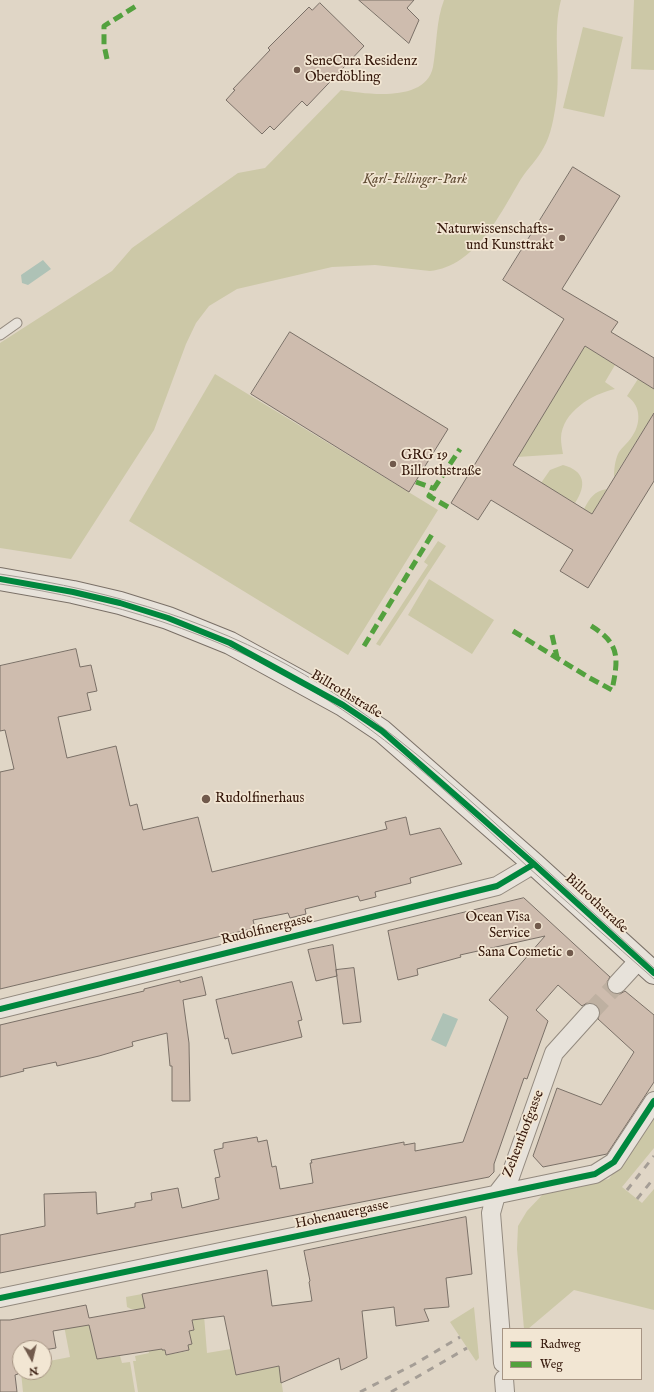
<!DOCTYPE html>
<html>
<head>
<meta charset="utf-8">
<style>
	body { margin:0 }
	#map { position:relative; width:654px; height:1392px; overflow:hidden; background:#e0d6c6; font-family:"IM FELL English",serif }
	canvas { display:block }
	.legend { position:absolute; left:502px; top:1328px; width:140px; height:52px; box-sizing:border-box; background:#f2e6d3; border:1px solid #a69483; margin:0; padding:5px 7px; list-style:none; font-size:12px; color:#35180b }
	.legend li { display:flex; align-items:center; gap:8px; height:20px }
	.legend b { width:20px; border:1px solid #a69483 }
	.north { position:absolute; left:12px; top:1340px; width:40px; height:40px; box-sizing:border-box; background:#f2e6d3; border:1px solid #a69483; border-radius:50%; rotate:172deg; font-size:11px; font-weight:700; line-height:16px; text-align:center; color:#35180b }
	.north::after { content:''; display:block; margin:auto; width:14px; height:18px; background:#715a4c; clip-path:polygon(50% 0,100% 100%,50% 72%,0 100%) }
</style>
</head>
<body>
<div id="map">
<canvas width="654" height="1392"></canvas>
<ul class="legend">
<li><b style="height:5px;background:#00873e"></b>Radweg</li>
<li><b style="height:5px;background:#53a13e"></b>Weg</li>
</ul>
<div class="north">N</div>
</div>
<script>
const ctx = document.querySelector('canvas').getContext('2d');
ctx.lineJoin = 'round';
function fill(path, color) {
  ctx.fillStyle = color;
  ctx.fill(path, 'evenodd');
}
function strokePath(path, color, width, dash) {
  ctx.strokeStyle = color;
  ctx.lineWidth = width;
  ctx.lineCap = dash ? 'butt' : 'round';
  ctx.setLineDash(dash || []);
  ctx.stroke(path);
}
function label(font, color, halo, rows, align = 'center') {
  ctx.font = font + ' "IM FELL English",serif';
  ctx.lineWidth = 3.5;
  ctx.setLineDash([]);
  ctx.textBaseline = 'middle';
  ctx.strokeStyle = halo;
  ctx.fillStyle = color;
  for (const [text, x, y, turn = 0] of rows) {
    ctx.save();
    ctx.translate(x, y);
    ctx.rotate((+turn || 0) * Math.PI / 180);
    ctx.textAlign = isNaN(turn) ? turn : align;
    if (halo) ctx.strokeText(text, 0, 0);
    ctx.fillText(text, 0, 0);
    ctx.restore();
  }
}
const green = new Path2D(`
	M444,0H561C552,33 561,69 556,103C554,117 551,135 544,147C538,159 528,168 521,179C500,214 476,266 430,271L375,265L332,267L237,289L209,306L196,323L186,344L154,430L71,559L0,548V343L112,271L132,248L238,173L265,168L341,90C366,94 426,103 433,67C437,44 436,21 444,0Z
	M634,0H654V70L631,69Z
	M583,27L623,37L604,117L563,108Z
	M585,346L615,365L605,382L615,389C592,394 562,412 561,438C561,443 562,449 563,454L517,457Z
	M215,374L438,510L348,655L129,521Z
	M638,379L654,389V413L614,477C614,470 615,459 619,452C622,447 628,443 631,438C641,425 642,406 627,396Z
	M563,465C585,471 587,485 575,503L541,483L550,470Z
	M607,489L592,514L584,509C590,498 594,491 607,489Z
	M438,541L446,546L380,646L376,644L428,565L424,562Z
	M429,579L494,620L472,654L408,615Z
	M654,1116V1148L622,1187L642,1203L654,1189V1310L574,1290L528,1329H524L517,1249L518,1226L527,1211L545,1192L609,1179Z
	M142,1294L147,1314L158,1329L162,1350H165L166,1355L188,1351V1345L192,1344L189,1331L194,1330L191,1312L204,1315L207,1353L231,1349L236,1375L279,1366L283,1392H138L133,1361H136L135,1356L149,1353L142,1314L137,1309H131L127,1307L126,1297Z
	M474,1307L479,1358L476,1361L450,1322Z
	M69,1308L90,1324L97,1359L120,1356L122,1363L130,1362L135,1392H23L21,1372H44V1362L70,1357L61,1310Z`);
const water = new Path2D(`
	M43,260L51,269L28,285L22,283L21,275Z
	M443,1013L458,1019L446,1047L431,1040Z`);
const building = new Path2D(`
	M359,0H414L407,8L419,20L409,43Z
	M320,3L364,46L307,106L302,101L274,130L270,126L262,134L226,100L235,90L233,89L270,50L268,48L309,7L312,10Z
	M573,167L620,196L562,289L618,322L611,332L654,358V389L585,346L513,465L592,514L654,413V481L588,588L560,571L573,550L491,500L478,520L451,503L564,319L503,280Z
	M290,332L448,429L409,492L251,394Z
	M76,649L80,667L91,665L97,691L87,693L91,710L58,717L67,758L116,746L130,806L137,804L143,830L198,817L212,872L387,829L385,822L406,817L410,835L440,828L462,864L410,878L411,883L375,892L376,897L360,901L358,896L305,909L306,914L290,918L288,913L253,920L255,928L0,989V772L14,769L5,730L0,731V666Z
	M524,898L610,977L607,982L610,991L614,994H620L625,991L654,1015V1082L607,1154L543,1167L533,1156L557,1088L601,1105L634,1052L598,1019L600,1010L597,1005L587,1003L582,1006L558,985L536,1010L548,1021L527,1079L524,1078L494,1164V1172L489,1177L0,1273V1235L45,1226L44,1194L96,1192L97,1214L135,1207V1203L152,1200L151,1193L178,1188L182,1208L219,1199L215,1178L220,1177L214,1150L223,1148V1143L257,1137L258,1142L267,1140L272,1167L276,1166L280,1189L313,1183L310,1163H312L311,1160L404,1142V1145L415,1143V1151L463,1142L508,1017L489,1000L545,936L460,955L461,957L417,969L418,975L398,980L388,931Z
	M333,945L337,976L316,981L308,950Z
	M354,968L361,1022L343,1024L336,970Z
	M202,977L206,995L183,1000L189,1043L190,1101H172V1066H170L167,1033L132,1042L133,1046L99,1056L57,1066L56,1062L23,1069L24,1071L0,1077V1025L144,991V989L180,980V982Z
	M292,982L302,1020L298,1021L302,1037L232,1054L228,1038L225,1039L216,1000Z
	M466,1217L472,1274L446,1278L449,1307L424,1309L429,1321L396,1326L394,1307L362,1311L367,1358L341,1370L339,1358L281,1383L279,1366L236,1375L224,1316L192,1320L194,1330L189,1331L192,1344L188,1345L189,1350L166,1355L165,1350H162V1349L97,1359L89,1325L53,1331L56,1348L44,1350V1348H20V1355L16,1356L18,1374L15,1375L17,1392H0V1320H10L86,1305L89,1318L145,1308L142,1294L267,1270L272,1306L312,1301L309,1282L310,1281L304,1251Z`);
const minorTunnel = new Path2D(`
	M590,1013L617,984`);
const service = new Path2D(`
	M0,335L17,323`);
const minor = new Path2D(`
	M617,984L639,960
	M0,1009L497,886L534,864
	M0,1298L595,1174L614,1162L654,1101
	M503,1363L491,1213L496,1195L510,1177L554,1053L590,1013
	M504,1379L505,1392`);
const secondary = new Path2D(`
	M0,579L73,592L120,603L168,618L230,643L343,705L382,731L534,864L654,973`);
const tram = new Path2D(`
	M0,574C114,591 226,624 323,686C390,728 448,780 506,833C555,878 605,923 654,968
	M0,584C111,600 217,633 313,691C393,739 460,804 528,867C570,905 612,942 654,979`);
const rail = new Path2D(`
	M627,1190L654,1156
	M637,1199L654,1178
	M360,1392L413,1365L460,1337
	M391,1392L467,1348`);
const quiet = new Path2D(`
	M107,59L104,45V26L136,6
	M416,482L435,489
	M448,507L429,496L460,449
	M513,631L588,677L612,690C619,656 620,643 588,624
	M552,635L557,657
	M364,646L434,531`);
const cycleway = new Path2D(`
	M0,579L73,592L120,603L168,618L230,643L343,705L382,731L534,864L654,973
	M0,1009L497,886L534,864
	M0,1298L595,1174L614,1162L654,1101`);
const markers = [
	[297,70,4,"#715a4c"],
	[562,238,4,"#715a4c"],
	[393,464,4,"#715a4c"],
	[206,799,5,"#715a4c"],
	[538,926,4,"#715a4c"],
	[570,953,4,"#715a4c"]
];
const poiNames = [
	["SeneCura Residenz",305,62],
	["Oberdöbling",305,78],
	["Naturwissenschafts-",554,230,"right"],
	["und Kunsttrakt",554,246,"right"],
	["GRG 19",401,456],
	["Billrothstraße",401,472],
	["Rudolfinerhaus",215,799],
	["Ocean Visa",530,918,"right"],
	["Service",530,934,"right"],
	["Sana Cosmetic",562,953,"right"]
];
const parkNames = [
	["Karl-Fellinger-Park",415,180]
];
const streetNames = [
	["Billrothstraße",346,695,31],
	["Billrothstraße",596,904,43],
	["Rudolfinergasse",267,930,-14],
	["Zehenthofgasse",524,1134,-69],
	["Hohenauergasse",342,1215,-12]
];
fill(green, '#ccc8a7');
fill(water, '#aec2b6');
fill(building, '#cebcae');
strokePath(building, '#7a7067', 1);
strokePath(minorTunnel, '#beb0a1', 18, [18, 9]);
strokePath(service, '#938a7f', 11);
strokePath(minor, '#938a7f', 20);
strokePath(secondary, '#7a7067', 24);
strokePath(service, '#e7e2da', 9);
strokePath(minor, '#e7e2da', 18);
strokePath(secondary, '#e7e2da', 22);
strokePath(tram, '#a59e96', 1);
strokePath(rail, '#a59e96', 3, [7, 7]);
strokePath(quiet, '#53a13e', 5, [10, 5]);
strokePath(cycleway, '#00873e', 6);
for (const [x, y, r, color] of markers) {
  const dot = new Path2D();
  dot.arc(x, y, r, 0, 2 * Math.PI);
  ctx.fillStyle = color;
  ctx.fill(dot);
  strokePath(dot, '#f2e6d3', 1.5);
}
label('14px', '#35180b', '#f2e6d3', poiNames, 'left');
label('italic 14px', '#5e4a32', '#f2e6d3', parkNames);
label('14px', '#35180b', '#f2e6d3', streetNames);
</script>
</body>
</html>
